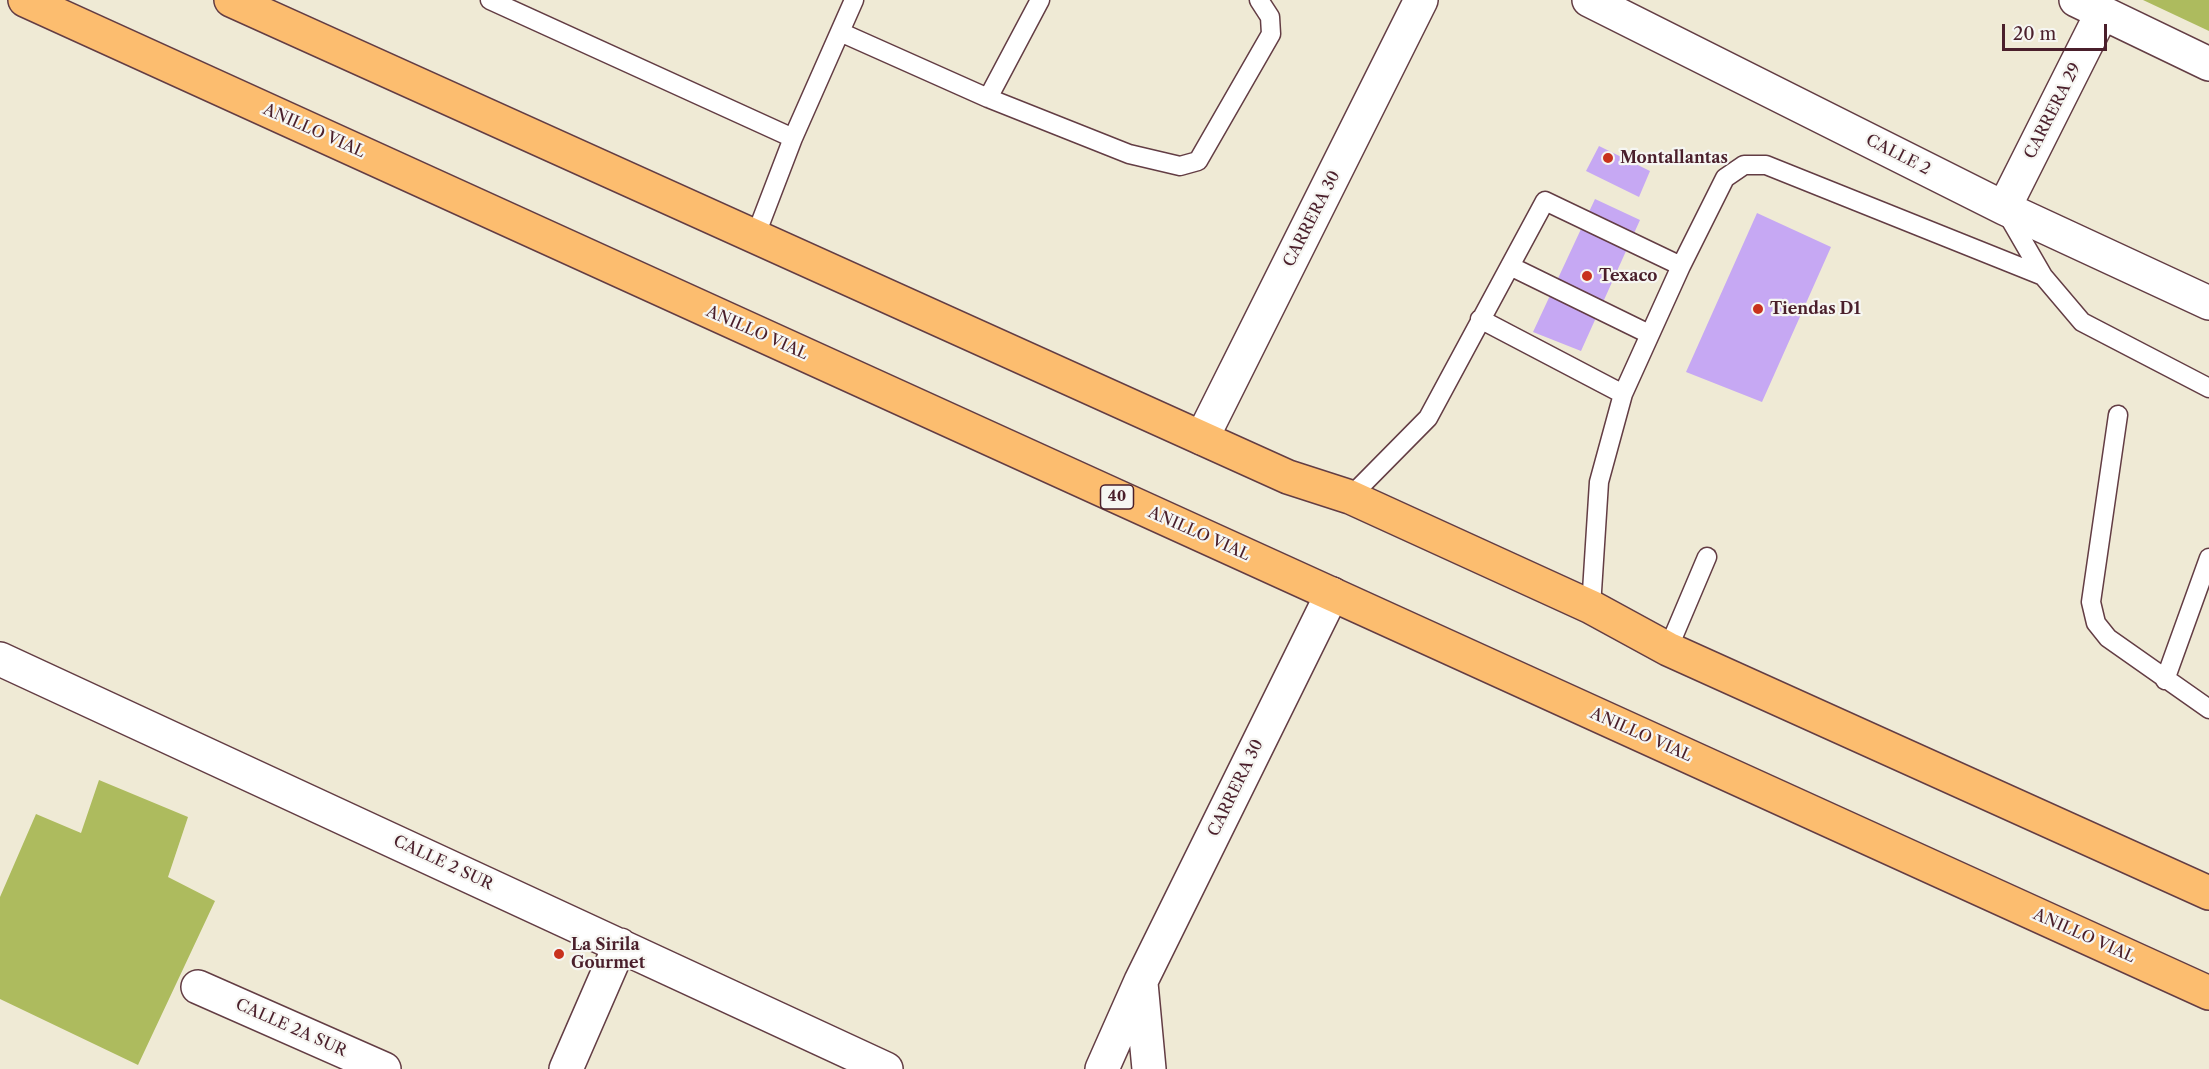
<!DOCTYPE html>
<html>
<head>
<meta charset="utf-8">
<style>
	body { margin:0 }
	#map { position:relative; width:2209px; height:1069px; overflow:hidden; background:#efead5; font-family:"Libre Caslon Text",serif }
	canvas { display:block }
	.scale { position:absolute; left:2002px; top:24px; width:105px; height:27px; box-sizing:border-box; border:3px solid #4a1f2b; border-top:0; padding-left:8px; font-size:18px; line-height:21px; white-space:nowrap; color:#4a1f2b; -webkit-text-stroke:4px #f6f6f2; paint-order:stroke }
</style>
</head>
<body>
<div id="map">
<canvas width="2209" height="1069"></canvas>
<div class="scale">20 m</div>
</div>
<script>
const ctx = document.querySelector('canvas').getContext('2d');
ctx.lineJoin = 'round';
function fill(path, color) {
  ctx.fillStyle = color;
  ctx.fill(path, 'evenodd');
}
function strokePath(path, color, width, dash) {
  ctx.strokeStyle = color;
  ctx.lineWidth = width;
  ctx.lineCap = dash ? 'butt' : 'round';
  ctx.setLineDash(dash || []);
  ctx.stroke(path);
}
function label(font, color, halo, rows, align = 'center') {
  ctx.font = font + ' "Libre Caslon Text",serif';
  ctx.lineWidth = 4.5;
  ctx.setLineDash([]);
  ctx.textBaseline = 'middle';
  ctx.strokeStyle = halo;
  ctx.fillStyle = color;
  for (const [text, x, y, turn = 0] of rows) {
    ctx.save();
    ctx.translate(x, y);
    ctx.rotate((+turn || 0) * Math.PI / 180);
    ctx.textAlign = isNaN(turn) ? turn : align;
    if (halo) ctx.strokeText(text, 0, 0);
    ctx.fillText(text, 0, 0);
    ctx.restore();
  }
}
const green = new Path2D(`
	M2143,0H2209V31Z
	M99,780L188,817L168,877L215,901L138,1065L0,999V897L36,814L81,833Z`);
const building = new Path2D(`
	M1599,146L1650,171L1639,197L1586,171Z
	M1595,199L1640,220L1581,351L1533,332Z
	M1757,213L1831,247L1762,402L1686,372Z`);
const service = new Path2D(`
	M490,0L793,138
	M840,32L988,98L1129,154L1180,166L1198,161L1271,34L1270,17L1259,0
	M988,98L1040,0
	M2006,212L2043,276L2082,322L2209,388
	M755,237L793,138L854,0
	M1510,266L1649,334
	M1480,319L1623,394
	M2118,415L2091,602L2096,623L2108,638L2209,709
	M1350,497L1428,418L1545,201L1681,266
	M1591,607L1599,482L1623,394L1681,266L1725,178L1744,165H1766L2043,276
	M1668,649L1707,557
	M2165,680L2209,558`);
const minor = new Path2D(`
	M1589,0L2004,208L2209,303
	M2076,0L2209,64
	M2004,208L2102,13
	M1202,438L1421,0
	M0,659L886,1069
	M1141,983L1149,1069
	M198,987L384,1069
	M566,1069L620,945
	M1102,1069L1141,981L1332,594`);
const trunk = new Path2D(`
	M25,0L2209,993
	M231,0L1288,477L1350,497L1591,607L1668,649L2209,893`);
const markers = [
	[1608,158,6,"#c8321e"],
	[1587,276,6,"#c8321e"],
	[1758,309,6,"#c8321e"],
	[559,954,6,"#c8321e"]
];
const shields = [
	[1117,497,33]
];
const shieldNames = [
	["40",1117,497]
];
const streetNames = [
	["CARRERA 29",2053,111,-63],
	["ANILLO VIAL",314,131,24],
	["CALLE 2",1898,155,27],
	["CARRERA 30",1312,219,-63],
	["ANILLO VIAL",757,333,24],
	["ANILLO VIAL",1199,534,24],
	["ANILLO VIAL",1641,735,24],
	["CARRERA 30",1236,788,-64],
	["CALLE 2 SUR",443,863,25],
	["ANILLO VIAL",2084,936,24],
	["CALLE 2A SUR",291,1028,24]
];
const poiNames = [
	["Montallantas",1620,158],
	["Texaco",1599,276],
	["Tiendas D1",1770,309],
	["La Sirila",571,945],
	["Gourmet",571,963]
];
fill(green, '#adbb5e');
fill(building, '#c6a8f3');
strokePath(service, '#633d44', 21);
strokePath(minor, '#633d44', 36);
strokePath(trunk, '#633d44', 36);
strokePath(service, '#fff', 18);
strokePath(minor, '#fff', 33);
strokePath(trunk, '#fcbd6f', 33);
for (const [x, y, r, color] of markers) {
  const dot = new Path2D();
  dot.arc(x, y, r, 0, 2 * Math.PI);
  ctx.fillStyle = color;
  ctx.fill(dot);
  strokePath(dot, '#f6f6f2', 2);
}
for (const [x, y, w] of shields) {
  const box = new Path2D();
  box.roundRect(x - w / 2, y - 12, w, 24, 4.5);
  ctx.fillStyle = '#f6f6f2';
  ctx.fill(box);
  strokePath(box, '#4a1f2b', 1.5);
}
label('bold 15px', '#4a1f2b', null, shieldNames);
label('16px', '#4a1f2b', '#f6f6f2', streetNames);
label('bold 16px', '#4a1f2b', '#f6f6f2', poiNames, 'left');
</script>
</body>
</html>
